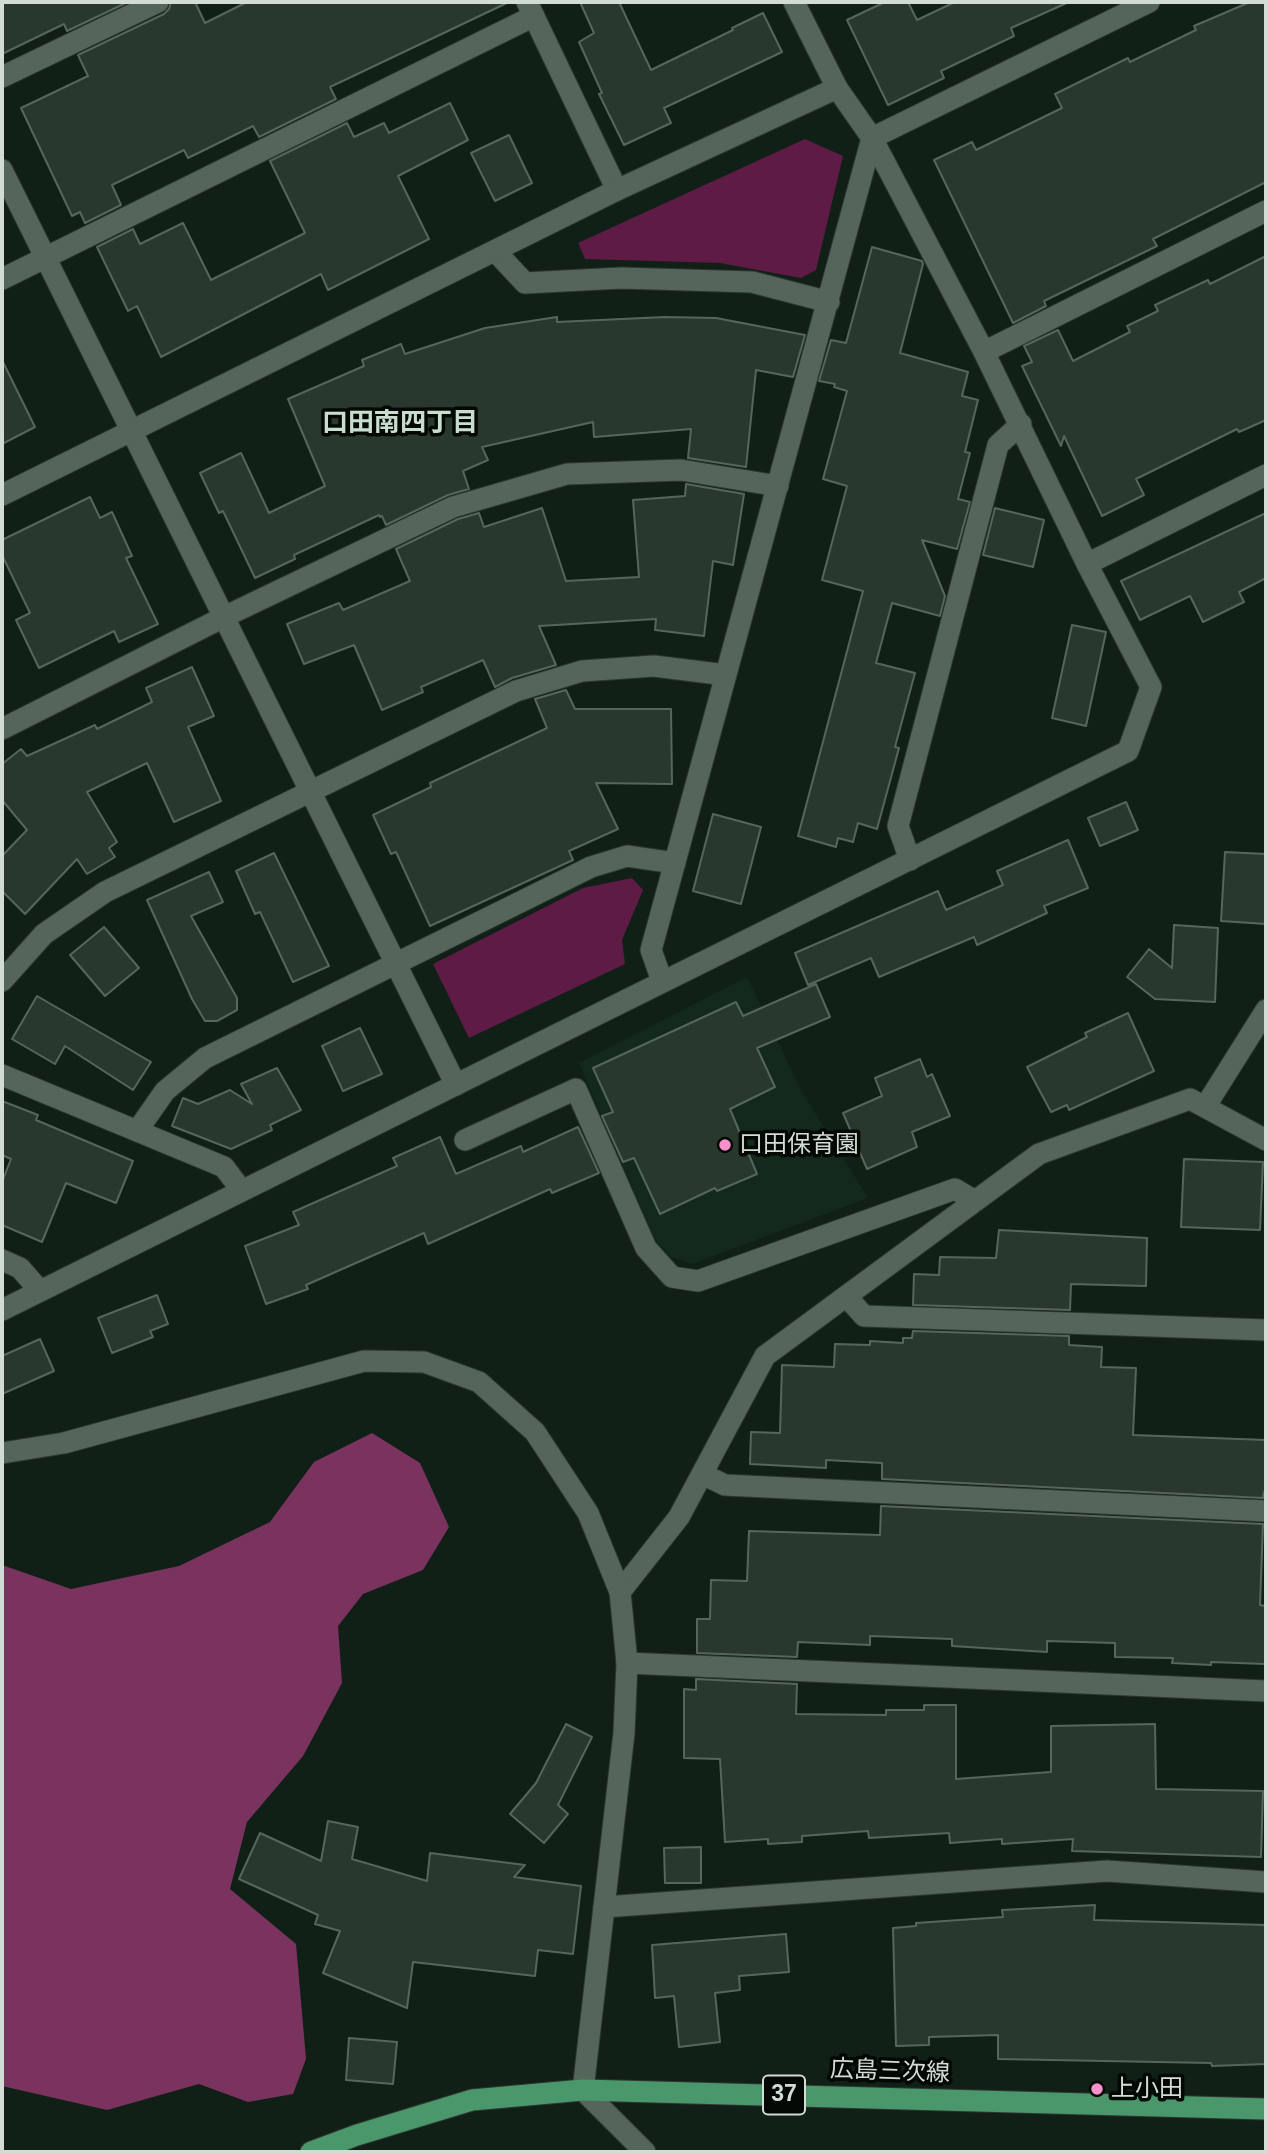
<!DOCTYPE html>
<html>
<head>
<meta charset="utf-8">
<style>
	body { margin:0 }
	#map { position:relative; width:1268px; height:2154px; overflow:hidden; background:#112016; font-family:Helvetica,sans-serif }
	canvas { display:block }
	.frame { position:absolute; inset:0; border:4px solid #d2dcd5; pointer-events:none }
</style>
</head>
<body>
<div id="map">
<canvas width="1268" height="2154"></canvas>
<div class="frame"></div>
</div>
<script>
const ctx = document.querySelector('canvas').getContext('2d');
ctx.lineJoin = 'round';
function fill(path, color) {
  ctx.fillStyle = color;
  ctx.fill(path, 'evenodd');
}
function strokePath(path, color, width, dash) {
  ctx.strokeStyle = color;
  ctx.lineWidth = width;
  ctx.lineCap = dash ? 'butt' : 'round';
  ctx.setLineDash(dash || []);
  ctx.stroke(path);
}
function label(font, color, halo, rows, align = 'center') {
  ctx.font = font + ' Helvetica,"Noto Sans JP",sans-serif';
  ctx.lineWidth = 7;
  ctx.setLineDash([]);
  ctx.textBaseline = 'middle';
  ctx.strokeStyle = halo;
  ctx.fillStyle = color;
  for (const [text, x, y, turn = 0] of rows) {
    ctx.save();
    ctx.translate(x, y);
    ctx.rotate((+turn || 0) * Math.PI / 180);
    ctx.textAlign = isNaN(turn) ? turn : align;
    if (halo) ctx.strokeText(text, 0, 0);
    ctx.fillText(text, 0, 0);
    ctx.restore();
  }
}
const built = new Path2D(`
	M747,977L802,1092L868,1198L692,1264L671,1257L654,1237L579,1063Z`);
const green = new Path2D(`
	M805,139L843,156L816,270L801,278L720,263L585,259L578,243Z
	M632,878L643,890L622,940L625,964L469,1038L433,964L583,888Z`);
const forest = new Path2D(`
	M372,1433L420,1463L449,1527L423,1570L363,1594L338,1626L342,1683L303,1756L247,1822L230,1889L296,1944L306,2059L293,2094L248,2102L199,2084L107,2110L2,2086V1565L71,1589L179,1566L270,1522L314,1462Z`);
const building = new Path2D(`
	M2,2H128L67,31L64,24L2,54Z
	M171,2H195L205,23L247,2H509L330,87L336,99L259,137L253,126L188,158L184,150L112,185L121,205L85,223L80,212L72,216L21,108L88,76L78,55L164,14L169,9Z
	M580,2H619L651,70L733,30L732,28L763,13L782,52L664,108L671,123L624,145L599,94L602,93L579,42L594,33Z
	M885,2H908L917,20L955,2H1069L1011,28L1014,36L941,71L944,78L888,105L847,20Z
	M1250,2H1266V182L1153,239L1157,246L1044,301L1046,306L1013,323L934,160L972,142L976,150L1062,108L1055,94L1128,58L1130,62L1196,30L1194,26Z
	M450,103L468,140L398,176L429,239L328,290L321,274L161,357L137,306L128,311L97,247L133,229L140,244L183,223L211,280L305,233L270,161L347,123L354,137L384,123L389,133Z
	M509,135L532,183L495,201L471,153Z
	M872,247L922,261L923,264L900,353L968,372L962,396L978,400L965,452L970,453L958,499L970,502L957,549L922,540L945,596L940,616L892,603L876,663L915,673L895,747L899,748L877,829L858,823L853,842L838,838L836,847L798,836L863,591L822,580L847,486L823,479L847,391L834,387L835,384L819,381L831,340L846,343Z
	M1266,256V420L1239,432L1237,429L1136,479L1144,495L1102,516L1064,436L1061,446L1022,366L1032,362L1024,346L1058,330L1073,361L1130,332L1127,326L1158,311L1155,305L1208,280L1210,284Z
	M557,317V322L665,317L716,318L805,335L793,377L756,370L746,467L688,458L691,429L594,437L593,422L482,447L488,460L463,471L469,489L448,495L386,525L382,516L380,517L379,515L294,555L295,559L255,578L223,511L219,513L200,473L241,453L269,513L273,511L325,486L288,399L364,366L362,360L401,344L405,354L485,328Z
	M2,360L35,427L2,444Z
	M686,484L744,494L733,565L713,561L704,636L655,630L656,619L539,626L556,665L512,678L495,687L483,660L421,687L423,692L382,710L354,645L304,664L287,624L339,603L343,610L410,581L396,549L458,519L479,513L484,527L542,508L566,581L639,577L633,500L685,496Z
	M90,497L100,518L112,512L132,556L126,558L158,624L119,642L114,631L39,668L16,620L30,613L2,555V540Z
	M995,508L1044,520L1033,567L983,555Z
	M1266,513V578L1239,592L1244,602L1203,622L1190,596L1140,620L1121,581Z
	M1072,625L1106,632L1086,726L1052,718Z
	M192,667L214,716L188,727L221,801L174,822L147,763L87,792L117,842L109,848L115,857L87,874L77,859L25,914L2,891V856L27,830L2,800V764L21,749L27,756L95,725L97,729L152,702L146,688Z
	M566,690L575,709H671L672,784L596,783L618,829L569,851L573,860L430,926L396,852L391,854L373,815L431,787L430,783L547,728L535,699Z
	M1126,802L1138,830L1100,846L1088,818Z
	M713,814L761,827L741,904L693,891Z
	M1068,840L1088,888L1044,906L1047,913L977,945L974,937L879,977L871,958L808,985L795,953L938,891L946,910L1003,885L997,871Z
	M1225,852L1266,854V924L1221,921Z
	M274,853L329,966L293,982L260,912L255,914L236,871Z
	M209,872L223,902L191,916L237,998V1010L217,1021H205L192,999L147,900Z
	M1174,925L1218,928L1215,1002L1155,999L1127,977L1149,949L1172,968Z
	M104,927L139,968L105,996L70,955Z
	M816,984L830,1017L757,1048L775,1087L730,1109L757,1174L717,1191L715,1188L660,1214L634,1158L623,1162L602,1116L613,1112L593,1068L736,1002L743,1016Z
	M37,996L151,1062L133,1090L65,1046L55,1064L12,1039Z
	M1128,1013L1154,1071L1069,1110L1067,1105L1051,1112L1027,1067L1087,1037L1085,1033Z
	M360,1028L382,1074L343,1091L322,1046Z
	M920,1059L927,1077L932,1074L950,1116L912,1132L917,1147L867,1169L843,1113L882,1096L875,1078Z
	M277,1068L301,1110L270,1125L272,1130L231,1149L172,1126L183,1098L198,1104L230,1090L252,1104L241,1084Z
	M2,1101L38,1115L36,1120L133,1161L116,1203L66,1183L42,1242L2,1225V1182L11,1159L2,1155Z
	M578,1127L599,1173L552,1193L550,1189L428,1244L424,1233L306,1285L308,1289L266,1304L245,1246L299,1225L293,1212L397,1166L393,1158L440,1137L456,1174L521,1146L523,1152Z
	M1184,1159L1263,1162L1260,1230L1181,1227Z
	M999,1230L1147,1238L1146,1286L1071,1284L1070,1310L913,1305L914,1274L939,1275L940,1257L996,1258Z
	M157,1295L168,1324L150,1331L153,1337L112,1353L98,1318Z
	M913,1331L1069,1336V1345L1102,1347L1101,1367L1136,1368L1133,1435L1266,1440V1492H1264L1263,1498L882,1479V1463L826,1460V1468L750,1464L751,1432L780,1433L782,1365L834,1367L835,1344L870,1345V1341L903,1343V1338H912Z
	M40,1339L54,1371L2,1394V1356Z
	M881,1506L1263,1524L1260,1605L1266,1606L1265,1664L1211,1662V1665L1172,1663L1173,1658L1115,1657V1643L1047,1641V1652L952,1646V1639L870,1636V1645L798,1642L797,1657L697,1653V1619H710L711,1580L747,1581L749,1531L880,1535Z
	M696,1679L797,1684L796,1714L886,1715V1710H924V1705H956V1779L1051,1772V1726L1155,1724L1156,1789L1263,1791L1261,1857L1072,1851L1073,1839L1002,1844V1839L950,1843L949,1833L869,1838L868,1831L802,1836V1842L768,1844V1839L725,1842L720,1759L684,1758V1689L696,1690Z
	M566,1724L592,1737L558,1805L568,1814L544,1843L510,1814L536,1783Z
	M328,1821L358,1827L352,1859L427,1881L430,1853L525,1865L514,1877L581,1886L573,1954L538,1950L535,1976L413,1962L407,2008L323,1973L340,1931L315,1924L318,1915L239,1879L260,1833L321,1861Z
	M701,1847V1883H665L664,1848Z
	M1095,1905L1094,1920L1266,1925V2064L1212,2066L1211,2063L998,2059V2035L929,2037V2045L896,2046L893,1928L916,1926V1923L1003,1917L1002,1910Z
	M786,1934L789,1972L739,1976L740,1990L715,1993L720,2042L679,2047L674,1996L655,1998L652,1945Z
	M349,2038L397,2042L393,2084L346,2080Z`);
const street = new Path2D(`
	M527,2L617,190
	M2,77L158,2
	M2,170L456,1085
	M495,251L525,283L621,278L752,282L829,302
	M2,279L534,16
	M984,352L1266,211
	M1087,564L1266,475
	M2,729L224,617L453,507L567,474L681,470L778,486
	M910,860L898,826L998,445L1021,424
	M2,981L44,934L105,892L516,691L582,671L654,666L726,675
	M662,981L651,950L872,138L1149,2
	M2,1075L224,1167L242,1191
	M1205,1107L1266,1010
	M137,1131L165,1091L205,1058L591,867L627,856L675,863
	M465,1140L576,1089L646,1248L672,1277L698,1281L955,1189L975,1201
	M2,1260L20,1268L40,1291
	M846,1296L864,1316L1266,1330
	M2,1310L1128,751L1151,687L1087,564L984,352L872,138L837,88
	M702,1474L725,1485L1266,1511
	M620,1592L679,1517L765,1356L1039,1154L1190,1099L1266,1140
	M627,1663L1266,1691
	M604,1907L1107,1871L1266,1882
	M583,2090L645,2152`);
const secondary = new Path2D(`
	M2,495L617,190L837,88L794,2
	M2,1453L64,1443L364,1361L424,1362L479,1382L535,1432L588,1513L620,1592L627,1663L624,1733L583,2090`);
const primary = new Path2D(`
	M311,2152L357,2135L472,2100L583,2090L1266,2109`);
const markers = [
	[725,1145,7,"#f890cc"],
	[1097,2089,7,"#f890cc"]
];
const shields = [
	[784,2095,42]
];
const shieldNames = [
	["37",784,2095]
];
const poiNames = [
	["口田保育園",739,1145],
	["上小田",1111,2089]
];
const streetNames = [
	["広島三次線",890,2072,2]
];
const neighbourhoodNames = [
	["口田南四丁目",400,424]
];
fill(built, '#13291b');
fill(green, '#5e1b45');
fill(forest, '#7a335e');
fill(building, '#28382d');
strokePath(building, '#55665a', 2);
strokePath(street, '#2f3731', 23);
strokePath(secondary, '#2f3731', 23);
strokePath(primary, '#2f3731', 23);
strokePath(street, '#546559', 21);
strokePath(secondary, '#546559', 21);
strokePath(primary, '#4a976b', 21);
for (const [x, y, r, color] of markers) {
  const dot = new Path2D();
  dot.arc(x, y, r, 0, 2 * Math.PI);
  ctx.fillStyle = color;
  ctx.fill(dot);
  strokePath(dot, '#030805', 2.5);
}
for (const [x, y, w] of shields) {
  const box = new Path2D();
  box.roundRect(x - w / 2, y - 19.5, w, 39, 5);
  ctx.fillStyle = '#030805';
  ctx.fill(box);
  strokePath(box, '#d2dcd5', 2);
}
label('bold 23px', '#d2dcd5', null, shieldNames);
label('24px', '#d2dcd5', '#030805', poiNames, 'left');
label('24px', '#d2dcd5', '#030805', streetNames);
label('bold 26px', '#c9ddcf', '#030805', neighbourhoodNames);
</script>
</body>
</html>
